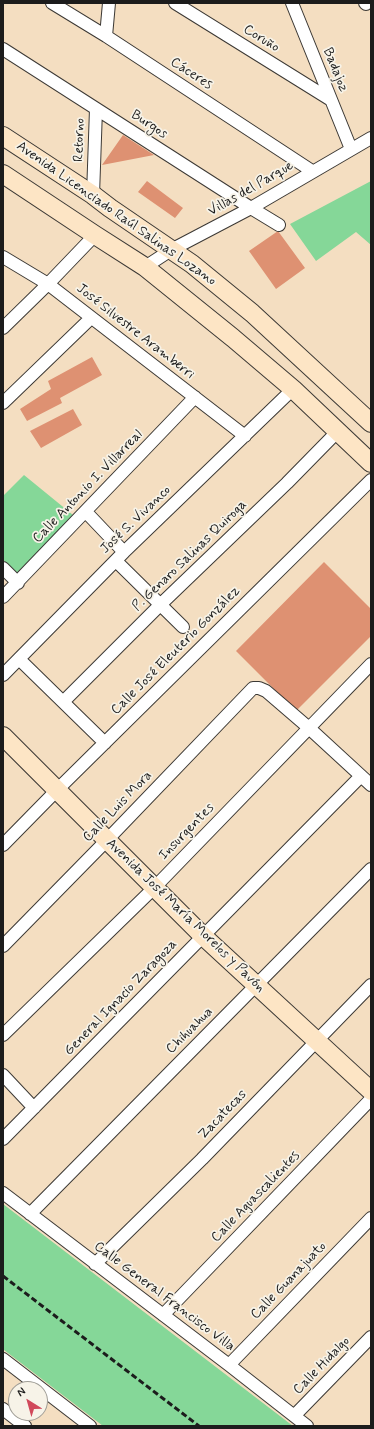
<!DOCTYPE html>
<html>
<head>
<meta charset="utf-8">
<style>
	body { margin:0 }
	#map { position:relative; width:374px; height:1429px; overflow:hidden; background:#f4dec1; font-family:Mynerve,sans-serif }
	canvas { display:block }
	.frame { position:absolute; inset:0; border:4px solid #1c1c1c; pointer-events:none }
	.north { position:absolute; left:8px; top:1381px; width:40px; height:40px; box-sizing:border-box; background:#f7f3e8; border:1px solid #9f9d96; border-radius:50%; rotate:323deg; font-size:11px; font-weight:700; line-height:16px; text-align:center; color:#1c1c1c }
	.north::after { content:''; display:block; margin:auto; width:14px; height:18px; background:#d1495b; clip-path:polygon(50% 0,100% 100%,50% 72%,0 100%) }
</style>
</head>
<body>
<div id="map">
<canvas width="374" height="1429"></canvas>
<div class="frame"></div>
<div class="north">N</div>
</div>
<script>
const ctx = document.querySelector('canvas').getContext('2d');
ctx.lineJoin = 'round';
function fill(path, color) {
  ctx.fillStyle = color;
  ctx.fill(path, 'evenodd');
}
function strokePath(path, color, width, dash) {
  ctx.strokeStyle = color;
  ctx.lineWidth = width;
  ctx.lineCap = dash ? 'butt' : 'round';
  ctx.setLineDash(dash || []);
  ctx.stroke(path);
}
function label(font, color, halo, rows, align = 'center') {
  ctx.font = font + ' Mynerve,sans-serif';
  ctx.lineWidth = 3.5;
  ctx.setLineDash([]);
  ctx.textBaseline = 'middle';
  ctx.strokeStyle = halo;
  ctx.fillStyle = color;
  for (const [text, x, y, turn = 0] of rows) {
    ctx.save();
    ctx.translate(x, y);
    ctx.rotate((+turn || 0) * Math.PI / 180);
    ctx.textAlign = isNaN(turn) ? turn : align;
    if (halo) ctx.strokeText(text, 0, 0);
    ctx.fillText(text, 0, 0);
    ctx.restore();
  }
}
const green = new Path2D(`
	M371,181V245L356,232L316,261L290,224Z
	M24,475L73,515L20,575L3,560V496Z
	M3,1204L293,1426H103L4,1350L3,1351Z`);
const building = new Path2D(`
	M123,135L154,155L102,165Z
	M147,181L183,208L175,218L138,192Z
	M278,231L305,268L276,289L249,251Z
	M92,357L102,375L60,398L62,403L27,421L20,409L51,389L48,381Z
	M73,409L82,425L41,448L30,431Z
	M324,562L371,609V636L296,711L236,651Z`);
const street = new Path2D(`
	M52,3L106,36L312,171
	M175,3L331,100
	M292,3L351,149
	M365,3L366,4
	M106,36L109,3
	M3,49L251,208L279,225
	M93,195L96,109
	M3,257L48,284L245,436
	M145,267L171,250L251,208L371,138
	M3,328L48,284L95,235
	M3,403L91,318
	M86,512L124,552
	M116,561L183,627
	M3,568L18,583
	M3,597L195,397
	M19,659L105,743
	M3,675L124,552L293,389
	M63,702L161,604L287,483L338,431
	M3,845L57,790L371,480
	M3,946L107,840L253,688H259L266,691L309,728L371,785
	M3,1035L155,887L371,664
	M3,1075L34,1108
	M3,1139L361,776
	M3,1193L229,1365L307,1426
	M30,1214L371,869
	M95,1264L202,1159L371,985
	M163,1315L371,1099
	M3,1359L90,1426
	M229,1365L371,1218
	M3,1409L25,1426
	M294,1416L371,1337`);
const secondary = new Path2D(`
	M3,136L93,195L110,208L192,264L252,313L371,423
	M3,174L95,235L145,267L233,338L293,389L371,463
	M3,736L203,936L371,1091`);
const rail = new Path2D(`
	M3,1276L199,1426`);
const streetNames = [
	["Coruño",261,39,32],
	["Badajoz",335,70,68],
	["Cáceres",191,74,33],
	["Burgos",149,125,33],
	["Retorno",80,140,-88],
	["Villas del Parque",251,189,-30],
	["Avenida Licenciado Raúl Salinas Lozano",116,214,35],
	["José Silvestre Aramberri",135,332,38],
	["Calle Antonio I. Villarreal",88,487,-46],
	["José S. Vivanco",136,520,-44],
	["P. Genaro Salinas Quiroga",190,556,-44],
	["Calle José Eleuterio González",176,651,-45],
	["Calle Luis Mora",118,807,-46],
	["Insurgentes",187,832,-46],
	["Avenida José María Morelos y Pavón",185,916,44],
	["General Ignacio Zaragoza",121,998,-46],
	["Chihuahua",190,1031,-45],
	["Zacatecas",223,1115,-46],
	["Calle Aguascalientes",256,1197,-46],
	["Calle Guanajuato",289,1281,-46],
	["Calle General Francisco Villa",164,1297,37],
	["Calle Hidalgo",322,1366,-46]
];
fill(green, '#85d798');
fill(building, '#de9172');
strokePath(street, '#3c3935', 14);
strokePath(secondary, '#3c3935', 20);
strokePath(street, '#fff', 12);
strokePath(secondary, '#fde5c5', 18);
strokePath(rail, '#1c1c1c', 3, [6, 3]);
label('14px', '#1c1c1c', '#f7f3e8', streetNames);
</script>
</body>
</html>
